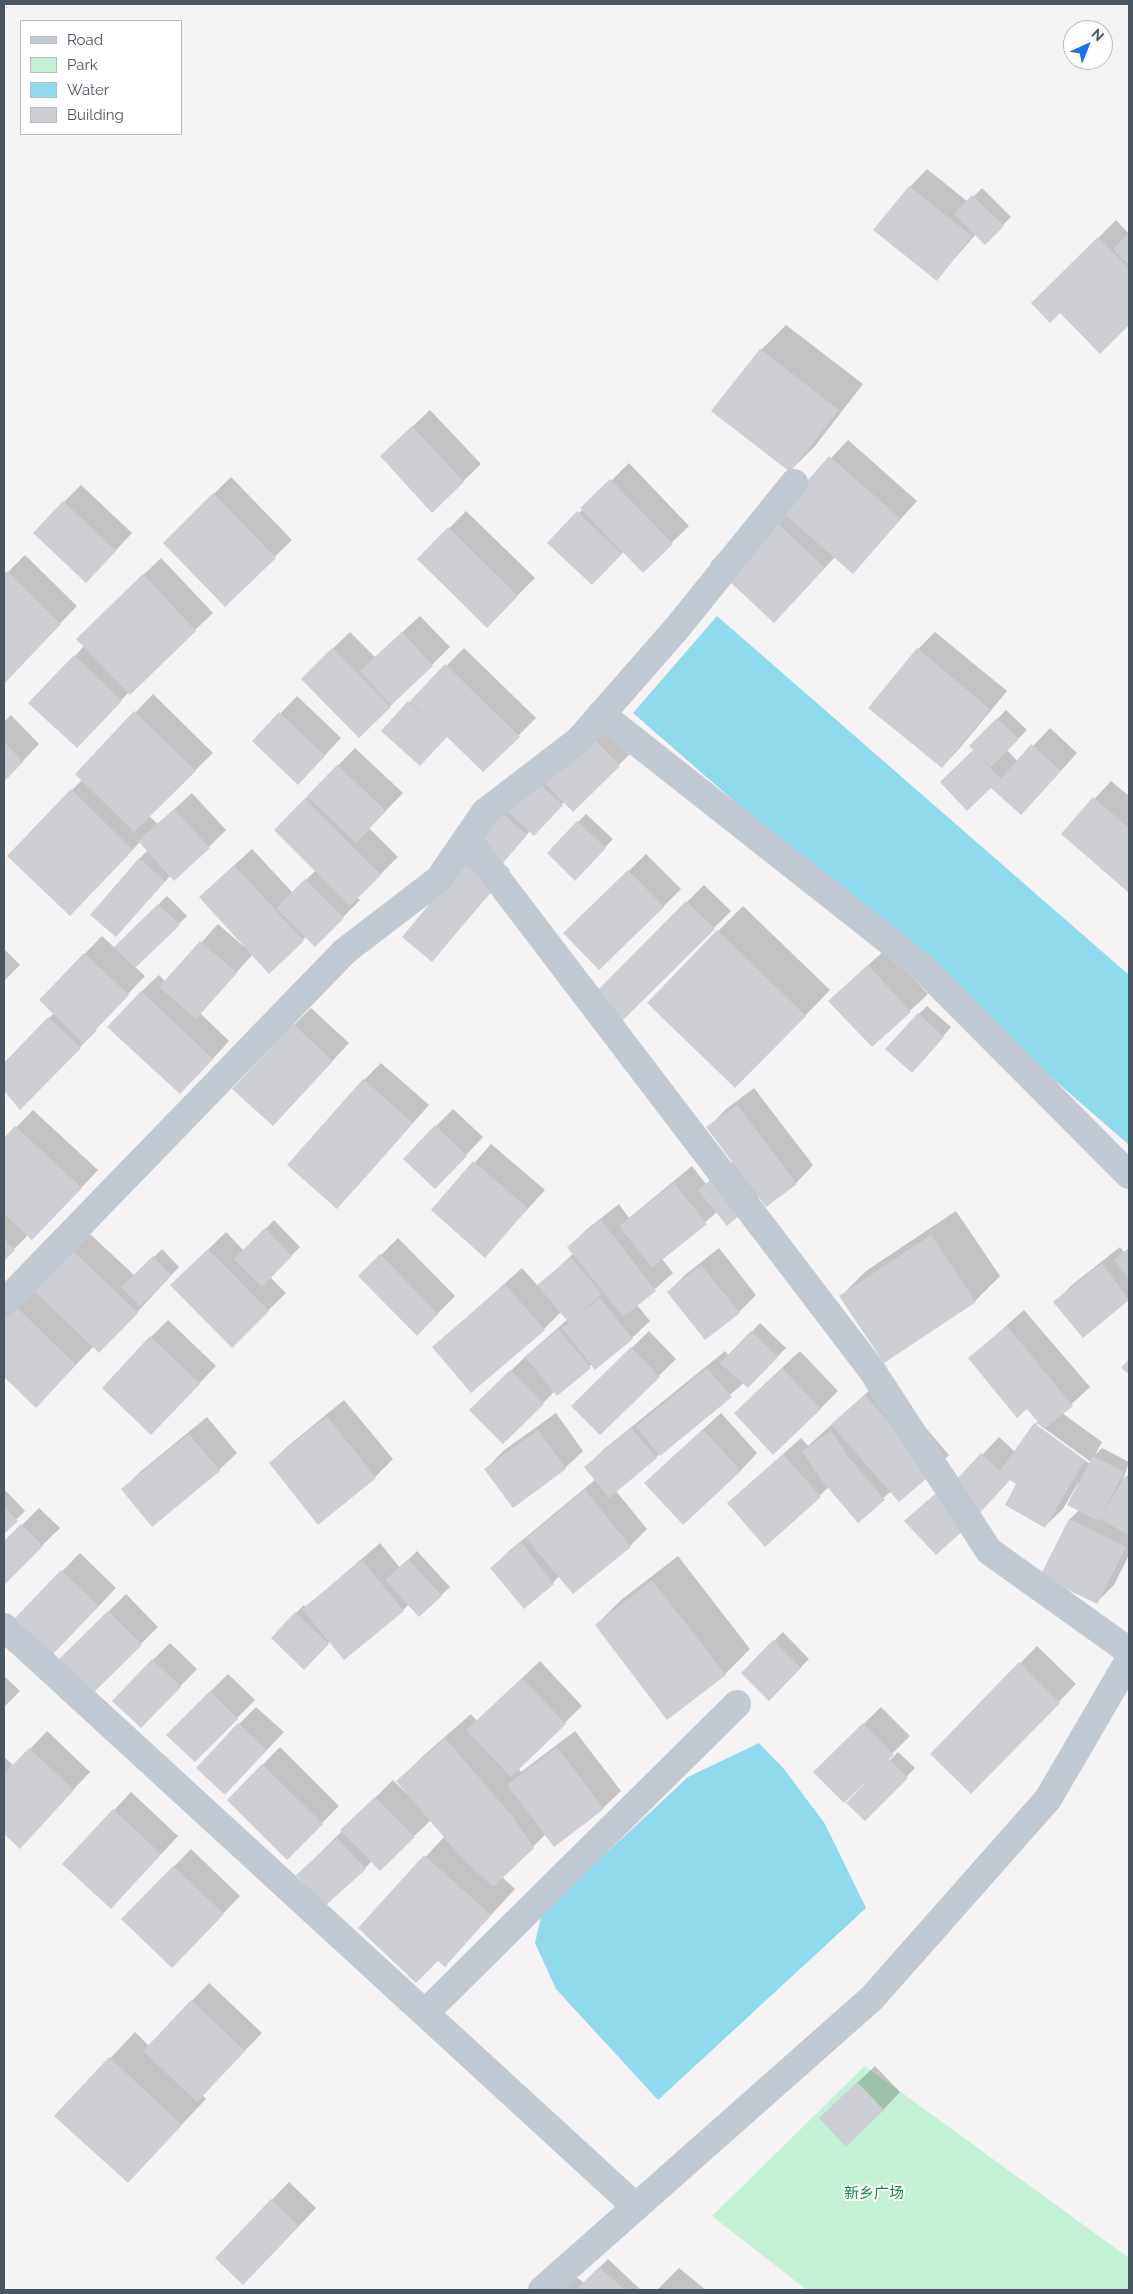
<!DOCTYPE html>
<html>
<head>
<meta charset="utf-8">
<style>
	body { margin:0 }
	#map { position:relative; width:1133px; height:2294px; overflow:hidden; background:#f5f3f3; font-family:Raleway,sans-serif }
	canvas { display:block }
	.frame { position:absolute; inset:0; border:5px solid #4a5661; pointer-events:none }
	.legend { position:absolute; left:20px; top:20px; width:162px; height:115px; box-sizing:border-box; background:#fff; border:1px solid #b7bbc0; margin:0; padding:6px 9px; list-style:none; font-size:15px; color:#4a5661 }
	.legend li { display:flex; align-items:center; gap:10px; height:25px }
	.legend b { width:25px; border:1px solid #b7bbc0 }
	.north { position:absolute; left:1063px; top:20px; width:50px; height:50px; box-sizing:border-box; background:#fff; border:1px solid #b7bbc0; border-radius:50%; rotate:44deg; font-size:14px; font-weight:700; line-height:20px; text-align:center; color:#4a5661 }
	.north::after { content:''; display:block; margin:auto; width:18px; height:22px; background:#1a73e8; clip-path:polygon(50% 0,100% 100%,50% 72%,0 100%) }
</style>
</head>
<body>
<div id="map">
<canvas width="1133" height="2294"></canvas>
<div class="frame"></div>
<ul class="legend">
<li><b style="height:6px;background:#c1cad2"></b>Road</li>
<li><b style="height:14px;background:#c3f1d5"></b>Park</li>
<li><b style="height:14px;background:#90daee"></b>Water</li>
<li><b style="height:14px;background:#cdcfd5"></b>Building</li>
</ul>
<div class="north">N</div>
</div>
<script>
const ctx = document.querySelector('canvas').getContext('2d');
ctx.lineJoin = 'round';
function fill(path, color) {
  ctx.fillStyle = color;
  ctx.fill(path, 'evenodd');
}
function strokePath(path, color, width, dash) {
  ctx.strokeStyle = color;
  ctx.lineWidth = width;
  ctx.lineCap = dash ? 'butt' : 'round';
  ctx.setLineDash(dash || []);
  ctx.stroke(path);
}
function label(font, color, halo, rows, align = 'center') {
  ctx.font = font + ' Raleway,"Noto Sans SC",sans-serif';
  ctx.lineWidth = 4;
  ctx.setLineDash([]);
  ctx.textBaseline = 'middle';
  ctx.strokeStyle = halo;
  ctx.fillStyle = color;
  for (const [text, x, y, turn = 0] of rows) {
    ctx.save();
    ctx.translate(x, y);
    ctx.rotate((+turn || 0) * Math.PI / 180);
    ctx.textAlign = isNaN(turn) ? turn : align;
    if (halo) ctx.strokeText(text, 0, 0);
    ctx.fillText(text, 0, 0);
    ctx.restore();
  }
}
const green = new Path2D(`
	M865,2066L1129,2258V2290H807L712,2216Z`);
const water = new Path2D(`
	M717,616L1129,975V1145L633,713Z
	M759,1743L784,1769L825,1824L866,1908L658,2100L556,1989L535,1943L542,1913L688,1777Z`);
const shadow = new Path2D(`
	M927,169L968,202L982,188L1011,217L985,243L976,234L937,279L875,230L910,187Z
	M1116,220L1129,234V323L1100,352L1060,311L1033,303Z
	M786,325L863,384L815,446L790,471L713,411L761,350Z
	M430,410L481,464L432,511L399,439Z
	M848,440L917,501L852,573L835,557L791,604L712,562L790,502Z
	M629,463L689,526L643,571L624,551L609,566L549,543Z
	M231,477L292,540L225,605L164,543Z
	M81,485L132,533L103,564L64,502Z
	M466,511L535,578L487,626L419,559Z
	M25,555L77,606L4,682V576Z
	M161,558L213,613L129,692L94,729L75,656L84,646L95,622Z
	M420,616L450,647L359,737L302,679L350,632L375,657Z
	M935,632L1007,691L959,749L942,767L918,649Z
	M464,648L536,718L483,771L447,736L383,730Z
	M153,694L213,753L149,816L158,824L192,793L226,830L209,847L171,875L116,936L139,859L148,850L140,842L95,889L72,790L82,780L77,774Z
	M297,696L341,738L315,766L254,741Z
	M1006,710L1027,730L1007,750L1018,762L1050,728L1077,753L1038,796L991,786L959,765L975,750L971,746Z
	M602,712L636,748L573,810L564,802L542,825L530,831L502,862L510,870L432,961L465,863L478,839Z
	M11,715L39,744L4,781V722Z
	M355,748L403,793L369,828L398,857L357,897L360,900L315,945L306,937L269,972L253,954L200,1013L229,1041L198,1075L141,992L159,975L166,982L218,924L243,946L245,945L200,897L252,849L293,893L316,870L275,830Z
	M1111,781L1129,796V891L1063,833Z
	M586,814L613,839L584,870L578,822Z
	M646,854L681,889L600,969L565,934Z
	M704,885L731,911L622,1019L596,993Z
	M167,896L187,916L135,967L145,976L95,1029L97,1030L20,1108L4,1090V1063L54,1013L40,1000L102,936L115,948Z
	M743,906L830,990L761,1061L718,931Z
	M4,949L20,965L4,981Z
	M886,949L928,994L872,1046L847,984Z
	M927,1006L951,1027L920,1063L919,1014Z
	M311,1008L349,1043L290,1107L294,1025Z
	M381,1063L429,1105L354,1190L364,1080Z
	M754,1088L813,1165L796,1183L760,1196L756,1200L717,1212L662,1259L673,1273L637,1305L650,1321L632,1338L592,1364L557,1394L555,1391L503,1443L471,1410L528,1354L568,1319L561,1312L544,1329L434,1347L522,1268L538,1286L574,1253L569,1247L586,1230L619,1204L629,1218L692,1166L706,1184L734,1161L708,1128L725,1110Z
	M453,1109L483,1137L452,1170L436,1126Z
	M33,1110L98,1170L49,1222L28,1235L4,1259V1140Z
	M491,1144L545,1190L485,1256L433,1210Z
	M956,1211L1000,1276L975,1301L841,1296L866,1271Z
	M274,1220L300,1247L270,1277L286,1293L232,1346L172,1285L226,1232L244,1251Z
	M89,1233L135,1276L162,1249L179,1267L117,1334L94,1346L36,1406L4,1376V1301Z
	M398,1238L455,1296L417,1334L360,1276Z
	M1120,1247L1124,1252L1129,1248V1299L1083,1336L1055,1302L1072,1285Z
	M719,1248L756,1295L739,1312L668,1292L685,1275Z
	M1024,1310L1090,1387L1062,1413L1102,1442L1095,1455L1102,1448L1129,1462L1123,1480L1129,1474V1555L1114,1585L1097,1602L1042,1575L1070,1519L1079,1510L1080,1484L1078,1483L1063,1509L1045,1526L1018,1483L1011,1479L915,1512L944,1487L948,1491L999,1437L1015,1452L1038,1421L1027,1407L970,1358ZM1037,1423L1091,1462L1090,1464L1037,1426Z
	M168,1320L216,1366L168,1416L151,1337Z
	M760,1323L786,1348L748,1387L744,1383L616,1491L647,1529L630,1546L559,1576L553,1583L492,1568L509,1551L596,1479L586,1467L603,1450L725,1351L729,1356Z
	M649,1331L676,1359L600,1433L572,1406Z
	M800,1351L838,1391L820,1409L753,1395Z
	M883,1378L949,1455L932,1472L891,1491L858,1522L829,1487L765,1545L729,1503L801,1438L808,1446Z
	M344,1400L393,1459L375,1477L318,1523L270,1463L288,1446Z
	M556,1413L583,1451L565,1468L513,1506L486,1469L503,1451Z
	M721,1413L757,1453L740,1471L663,1466Z
	M207,1417L237,1453L219,1470L123,1489L140,1472Z
	M4,1489L25,1511L4,1532Z
	M39,1508L60,1528L4,1583V1543Z
	M380,1543L400,1568L417,1551L450,1587L419,1616L409,1604L403,1610L330,1641L304,1668L296,1613L304,1605L306,1607Z
	M80,1553L116,1588L71,1635L17,1617Z
	M678,1556L750,1649L725,1674L596,1625L621,1600Z
	M126,1594L158,1627L90,1694L58,1662Z
	M783,1632L809,1659L769,1699L742,1673Z
	M170,1643L197,1669L158,1709L153,1660Z
	M1037,1646L1076,1684L988,1775L932,1754Z
	M540,1661L582,1706L518,1768L521,1772L575,1731L621,1791L603,1808L546,1834L502,1877L515,1889L445,1965L438,1960L359,1928L445,1836L431,1820L414,1836L372,1861L365,1868L315,1858L393,1780L407,1794L408,1793L398,1781L423,1756L471,1714L477,1721Z
	M228,1674L255,1700L195,1761L168,1734Z
	M4,1676L20,1691L4,1707Z
	M256,1707L284,1732L242,1776L239,1724Z
	M881,1707L910,1736L844,1802L815,1772Z
	M47,1731L90,1772L20,1847L4,1832V1757L14,1766Z
	M280,1747L339,1806L287,1858L228,1800Z
	M898,1752L915,1768L865,1820L848,1803Z
	M131,1792L178,1836L128,1890L64,1864Z
	M191,1849L240,1896L189,1949L123,1919Z
	M209,1983L262,2033L202,2095L206,2099L128,2181L56,2116L135,2032L149,2046Z
	M875,2066L900,2092L883,2110L838,2101Z
	M289,2182L316,2208L261,2266L216,2258Z
	M608,2259L641,2290H560L575,2276L584,2283Z
	M679,2268L706,2290H657Z`);
const building = new Path2D(`
	M909,186L972,236L937,281L873,230Z
	M972,195L1004,226L985,245L954,214Z
	M1129,233V265L1113,249Z
	M1098,237L1129,268V325L1100,354L1060,313L1050,323L1031,303Z
	M760,349L839,410L790,472L711,411Z
	M412,426L464,482L432,513L380,456Z
	M829,456L901,519L853,574L781,511Z
	M610,479L673,544L643,573L580,508Z
	M213,493L276,558L225,607L163,543Z
	M63,501L116,551L86,583L33,533Z
	M761,508L825,568L774,623L710,563Z
	M577,511L622,554L592,585L547,543Z
	M448,527L518,596L487,628L417,559Z
	M7,571L61,624L4,684V574Z
	M143,574L196,631L130,695L76,639Z
	M402,632L433,666L391,705L360,671Z
	M332,648L391,707L359,738L301,679Z
	M917,648L990,709L942,768L868,708Z
	M74,655L122,701L77,748L28,703Z
	M445,664L520,737L483,772L447,737L420,766L381,731L408,701L436,727L410,701Z
	M134,711L196,771L134,832L75,774Z
	M279,712L325,756L298,785L252,741Z
	M997,718L1019,739L991,767L969,746Z
	M584,728L620,766L573,812L536,774Z
	M4,742L23,762L4,782Z
	M1031,744L1061,771L1021,815L991,788L967,811L940,782L973,750L1001,779Z
	M337,765L386,811L356,843L307,796Z
	M530,775L563,805L534,836L502,806Z
	M71,789L133,850L70,916L7,856Z
	M1093,797L1129,828V893L1061,834Z
	M305,798L381,875L350,906L274,830Z
	M174,809L210,848L174,881L138,841Z
	M501,812L527,835L503,863L476,840Z
	M577,821L606,848L575,881L547,853Z
	M139,858L165,881L116,937L90,915Z
	M464,862L494,888L432,962L402,937Z
	M234,865L304,941L269,974L199,897Z
	M628,870L664,907L599,970L563,933Z
	M305,879L344,918L315,947L276,908Z
	M686,901L715,929L622,1021L595,993Z
	M158,904L180,925L135,968L114,947Z
	M717,930L806,1016L735,1088L647,1003Z
	M200,941L237,973L196,1019L159,987Z
	M84,953L129,995L83,1043L39,1000Z
	M868,965L911,1012L872,1047L828,1001Z
	M141,991L213,1059L180,1094L107,1027Z
	M918,1013L944,1037L912,1073L885,1049Z
	M48,1017L81,1048L20,1110L4,1091V1063Z
	M293,1024L333,1061L273,1126L232,1089Z
	M363,1079L413,1123L337,1209L287,1165Z
	M737,1105L797,1184L766,1207L706,1127Z
	M435,1125L467,1156L435,1189L403,1159Z
	M15,1126L82,1188L32,1240L4,1214V1138Z
	M473,1161L528,1208L485,1258L431,1210Z
	M728,1166L757,1201L727,1226L698,1190Z
	M674,1183L707,1224L652,1268L619,1226Z
	M601,1220L656,1291L623,1317L567,1247Z
	M265,1228L292,1256L262,1287L234,1259Z
	M931,1235L976,1302L884,1363L839,1296Z
	M4,1238L15,1250L4,1261Z
	M1129,1248V1279L1114,1260Z
	M71,1249L138,1313L99,1353L32,1289Z
	M208,1249L269,1311L232,1348L170,1285Z
	M380,1254L438,1314L417,1336L358,1276Z
	M153,1256L171,1276L140,1306L121,1287Z
	M571,1257L602,1294L570,1321L600,1298L633,1339L595,1370L562,1328L569,1323L537,1285Z
	M1102,1263L1129,1300L1083,1338L1053,1302Z
	M701,1265L740,1313L705,1340L667,1292Z
	M505,1284L545,1330L471,1393L432,1347Z
	M6,1297L76,1365L36,1408L4,1377V1299Z
	M1007,1326L1073,1406L1044,1429L1027,1409L1017,1418L968,1358Z
	M558,1329L591,1368L557,1396L525,1357Z
	M751,1331L778,1357L748,1388L720,1363Z
	M150,1336L200,1384L151,1435L102,1388Z
	M631,1347L660,1377L600,1435L571,1406Z
	M1129,1359V1374L1121,1368Z
	M707,1368L732,1397L660,1456L636,1426Z
	M782,1368L821,1409L773,1455L734,1413Z
	M510,1370L544,1404L503,1444L469,1410Z
	M865,1395L933,1473L899,1502L831,1424Z
	M327,1416L376,1478L318,1525L269,1463Z
	M1034,1423L1085,1460L1045,1528L1005,1505L1016,1484L1010,1480L976,1517L947,1490L981,1453L1000,1471Z
	M631,1428L657,1458L609,1498L584,1467Z
	M703,1429L741,1471L683,1525L644,1483Z
	M538,1430L566,1469L513,1508L484,1469Z
	M831,1431L849,1458L885,1500L858,1523L822,1481L802,1451Z
	M189,1434L220,1471L152,1527L121,1489Z
	M783,1454L821,1497L765,1547L727,1503Z
	M1093,1456L1124,1472L1101,1516L1125,1477L1129,1479V1536L1100,1518L1099,1521L1067,1505Z
	M585,1490L631,1547L573,1594L526,1538Z
	M935,1494L965,1529L936,1555L904,1521Z
	M4,1506L18,1521L4,1534Z
	M1069,1519L1126,1547L1097,1604L1040,1576Z
	M21,1524L43,1546L4,1585V1541Z
	M521,1542L554,1584L524,1609L490,1568Z
	M408,1559L442,1596L419,1617L385,1580Z
	M362,1560L404,1611L344,1660L302,1609Z
	M61,1570L99,1606L53,1654L15,1618Z
	M652,1580L726,1675L667,1720L595,1625Z
	M108,1611L142,1645L90,1696L56,1662Z
	M295,1612L329,1644L304,1670L271,1638Z
	M773,1640L801,1668L769,1701L741,1673Z
	M152,1659L181,1687L141,1728L112,1701Z
	M1019,1662L1060,1703L971,1794L930,1754Z
	M522,1678L566,1724L511,1777L466,1730Z
	M210,1691L238,1719L195,1762L166,1735Z
	M238,1723L267,1750L225,1795L196,1768Z
	M863,1723L894,1755L889,1759L908,1778L865,1821L846,1803L869,1779L844,1803L813,1772Z
	M445,1738L513,1817L534,1848L493,1887L461,1857L396,1781Z
	M557,1747L604,1809L554,1847L507,1785Z
	M29,1748L74,1790L20,1849L4,1834V1774Z
	M262,1764L323,1824L287,1860L227,1800Z
	M375,1797L415,1837L380,1871L340,1830Z
	M113,1809L161,1854L111,1909L62,1864Z
	M337,1838L366,1869L325,1906L296,1875Z
	M424,1855L491,1915L445,1967L438,1961L416,1983L358,1928Z
	M173,1866L224,1914L172,1968L121,1919Z
	M191,2000L245,2051L197,2102L143,2051Z
	M109,2057L182,2125L128,2183L54,2116Z
	M857,2082L884,2110L846,2147L819,2118Z
	M271,2199L299,2226L243,2285L215,2258Z
	M599,2267L625,2290H580L578,2288Z`);
const minor = new Path2D(`
	M601,714L922,967L1129,1175
	M467,839L871,1369L989,1551L1129,1651
	M4,1303L345,951L439,879L485,812L579,740L677,628L794,483
	M4,1627L636,2207
	M425,2013L737,1704
	M542,2290L872,1998L1048,1799L1129,1660`);
const parkNames = [
	["新乡广场",874,2193]
];
fill(green, '#c3f1d5');
fill(water, '#90daee');
fill(shadow, '#0003');
fill(building, '#cdcfd5');
strokePath(minor, '#c1cad2', 28);
label('15px', '#17864f', '#fff', parkNames);
</script>
</body>
</html>
